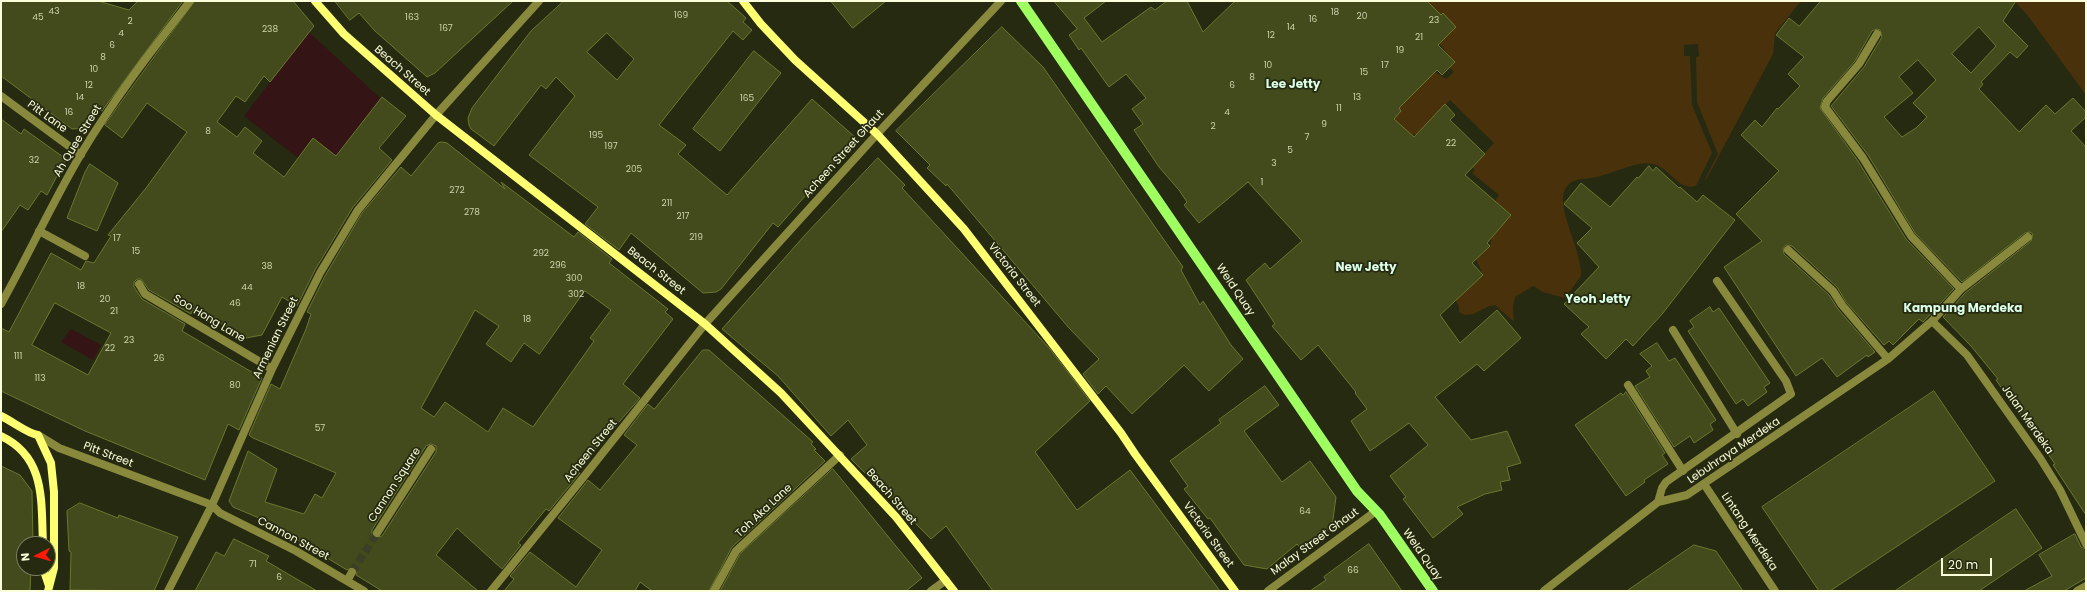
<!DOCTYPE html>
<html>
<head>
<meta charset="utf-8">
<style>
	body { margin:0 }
	#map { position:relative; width:2087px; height:592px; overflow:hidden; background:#262a11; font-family:Poppins,sans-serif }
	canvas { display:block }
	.frame { position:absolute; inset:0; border:2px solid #fbffda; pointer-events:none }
	.north { position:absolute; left:16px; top:536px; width:40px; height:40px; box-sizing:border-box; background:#262a11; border:1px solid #7b7f61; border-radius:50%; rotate:264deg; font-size:11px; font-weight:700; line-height:16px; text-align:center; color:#fbffda }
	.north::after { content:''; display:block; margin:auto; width:14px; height:18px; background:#ff1a06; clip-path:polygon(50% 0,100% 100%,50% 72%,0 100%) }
	.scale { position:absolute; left:1941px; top:558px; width:51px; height:18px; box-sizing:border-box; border:2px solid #fbffda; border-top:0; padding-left:5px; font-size:12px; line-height:14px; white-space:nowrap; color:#fbffda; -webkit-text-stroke:3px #262a11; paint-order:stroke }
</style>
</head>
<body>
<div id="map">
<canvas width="2087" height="592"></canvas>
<div class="frame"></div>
<div class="north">N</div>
<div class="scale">20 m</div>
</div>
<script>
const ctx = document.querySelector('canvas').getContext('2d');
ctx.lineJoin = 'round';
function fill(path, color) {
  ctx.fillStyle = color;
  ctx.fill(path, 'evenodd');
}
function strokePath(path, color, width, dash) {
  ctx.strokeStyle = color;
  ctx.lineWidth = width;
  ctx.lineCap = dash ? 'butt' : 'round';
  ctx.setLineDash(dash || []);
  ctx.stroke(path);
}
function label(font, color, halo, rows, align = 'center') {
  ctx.font = font + ' Poppins,sans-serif';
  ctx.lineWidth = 3.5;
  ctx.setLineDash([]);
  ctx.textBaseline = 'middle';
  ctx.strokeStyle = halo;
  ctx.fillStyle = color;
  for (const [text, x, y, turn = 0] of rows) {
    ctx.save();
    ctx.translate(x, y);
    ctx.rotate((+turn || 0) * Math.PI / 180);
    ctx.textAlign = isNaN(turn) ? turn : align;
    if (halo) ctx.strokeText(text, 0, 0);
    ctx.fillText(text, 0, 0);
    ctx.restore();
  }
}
const green = new Path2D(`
	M309,32L381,99L337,156L312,138L298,158L244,116Z
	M71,329L101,345L93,360L61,342Z`);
const water = new Path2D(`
	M1427,1H1801L1775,33L1773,54L1707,178C1682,202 1674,169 1653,164C1636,160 1609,176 1591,178C1583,179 1573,179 1568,185C1551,202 1584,252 1581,276L1565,298L1543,292L1533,286L1515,297L1513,307L1514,322L1495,305C1482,306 1472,321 1459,312V306L1454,298L1483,275L1476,259L1490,246L1492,237L1511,215L1495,201L1499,195L1472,173L1475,170L1472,167L1494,143L1450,100L1417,134L1412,135L1399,150L1394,118L1401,111L1386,94L1392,88L1406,101L1435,72L1446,79L1454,72L1449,67L1454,62L1439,43L1443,13L1441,15Z
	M2014,1H2086V95L2028,16Z`);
const pier = new Path2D(`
	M1698,44L1699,56L1696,57L1697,102L1718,154L1702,185L1695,188L1712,153L1692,105L1690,56H1684V45Z`);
const building = new Path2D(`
	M1,1H98L129,10L138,1H183L102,111L94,108L83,128L72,129L1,76Z
	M195,1H293L314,26L270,82L264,76L245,102L236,96L217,122L237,137L245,127L262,141L253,153L284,177L313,138L336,156L382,97L406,116L379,148L392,160L353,207L315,270L297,306L282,297L262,335L246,338L194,308L191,314L149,290L141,279H137L134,282V287L142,299L185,324L182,331L262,378L239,430L228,424L205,480L85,431L1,391V328L9,332L51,253L81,270L86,261L94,263L111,236L108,235L146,188L187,132L147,103L122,138L105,125ZM55,303L111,333L88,375L32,345Z
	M335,1H513L435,73L427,77L375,31L359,13L350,20Z
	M564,1H727L746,18L743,22L752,30L743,40L733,31L659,125L686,145L678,154L727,195L812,99L856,138L778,227L773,223L721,289L716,292L703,293L631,233L619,250L585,224L598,207L529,155L575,96L556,77L546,89L541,85L494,146L471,129L469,125L468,118L472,108L531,31ZM607,33L634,59L617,80L587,52Z
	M831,1H886L853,28Z
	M1054,1H1106L1084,18L1102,42L1151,7L1155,10L1167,1H1187L1203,32L1235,1H1427L1441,15L1443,13L1456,27L1438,45L1455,62L1442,75L1437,70L1399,108L1401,111L1394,119L1414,137L1445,104L1455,115L1450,120L1485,154L1465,175L1511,215L1487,243L1490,246L1472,263L1483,275L1440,315L1460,343L1497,310L1521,338L1484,371L1477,364L1435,397L1471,440L1507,431L1521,463L1507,467L1510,480L1500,482L1502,490L1485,494L1457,507L1463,514L1433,538L1403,499L1406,497L1390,476L1428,445L1409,423L1370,451L1351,421L1367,409L1355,393L1356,392L1318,345L1301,360L1272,326L1275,324L1246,280L1265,263L1270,269L1302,241L1248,182L1199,223L1184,205L1187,202L1179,190L1159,167L1134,130L1143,124L1132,109L1146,98L1126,74L1109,87L1081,48L1079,50L1069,35L1077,29Z
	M1821,1H2016L2003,21L2028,46L2017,58L2010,52L1981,82L1983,84L1979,89L2019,132L2046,105L2055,114L2073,98L2086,112V117L2071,131L2086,147V515L2053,465L2055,464L1996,380L1998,379L1971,346L1943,317L1965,293L2031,241L2033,234L2030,232L2025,233L1962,282L1915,233L1868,155L1831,106L1864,67L1882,37L1880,30L1877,29L1872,31L1855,61L1823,98L1820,108L1858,161L1906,239L1954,289L1923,322L1919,319L1893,345L1889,341L1884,345L1846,302L1837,287L1792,246L1786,245L1783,249L1784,254L1829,295L1838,309L1875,352L1868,357L1867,355L1837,377L1822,358L1796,376L1724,267L1762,241L1736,214L1779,171L1741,135L1755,120L1762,127L1777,108L1778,109L1800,86L1788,74L1804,57L1776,35L1789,18L1799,26ZM1979,27L1996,46L1971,73L1952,54ZM1918,60L1936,80L1913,103L1927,117L1916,128L1902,137L1884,117L1913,93L1899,77Z
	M1002,27L1043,67L1183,267L1181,270L1200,305L1203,301L1231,345L1243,359L1209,391L1184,365L1132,414L1106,386L1098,394L1083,374L1099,359L1069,328L947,184L946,186L927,168L930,165L896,131Z
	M754,51L781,73L720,151L693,129Z
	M1,119L21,134L24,129L66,159L47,195L41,191L28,210L20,205L1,232Z
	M442,142L447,143L505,189L501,182L574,237L578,232L612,259L609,263L668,309L665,312L673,319L623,384L640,398L577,470L580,473L549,511L546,509L518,543L521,545L502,569L457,528L436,555L478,591H382L356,575L357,572L355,567H352L347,570L266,521L233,507L229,501L248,451L277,469L265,502L304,514L315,494L322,498L336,473L253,438L249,435L271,384L280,389L306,329L311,314L307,312L325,276L362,213L401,167L411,176L438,143ZM585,291L611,310L590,338L594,341L533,427L503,408L488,432L445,402L434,417L421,408L475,310L499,326L486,344L511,362L524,343L539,354ZM431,444L436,446V452L382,536L374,538L372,535V530L426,446Z
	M878,158L905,185L902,188L1050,349L1090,401L1035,452L1077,510L1130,470L1220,591H993L946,526L931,539L851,459L867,445L848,420L831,436L778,376L722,329L805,235Z
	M90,164L118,183L97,231L67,218L85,172Z
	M1649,166L1653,171L1656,167L1679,188L1680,187L1697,202L1703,195L1735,220L1663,313L1633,346L1626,339L1606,359L1581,334L1589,327L1564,304L1599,267L1577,243L1592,228L1564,204L1581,183L1610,207L1637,177L1638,178Z
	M1710,307L1713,312L1719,308L1770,383L1764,387L1767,392L1748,406L1743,399L1736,404L1688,331L1694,327L1690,321Z
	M1657,343L1669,361L1675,358L1716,420L1710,424L1713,430L1694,443L1690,436L1674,447L1635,386L1650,377L1646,371L1652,366L1640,354Z
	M703,350H709L813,442L811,444L816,449L814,450L825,461L732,547L709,591H652L640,582L635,591H504L514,579L510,576L530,552L576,587L602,550L558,518L588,480L600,490L637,445L624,435L648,404L654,409Z
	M1265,386L1279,405L1244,431L1282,482L1310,461L1336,497L1332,527L1302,550L1297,544L1267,569L1244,565L1210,518L1208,519L1184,489L1188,486L1170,461L1221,423L1219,420Z
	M1934,391L1995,481L1830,591H1819L1762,507Z
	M1626,392L1665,453L1662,455L1668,464L1644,480L1645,482L1626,496L1575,425L1621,393L1623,395Z
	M1,466L20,475L32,491L33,544H24V568H31L30,591H1Z
	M833,469L922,578L906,591H720L740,554Z
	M80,503L118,518L119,515L178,537L154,591L70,590L71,552L69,551L67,511Z
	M2016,509L2042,548L1979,591H1895Z
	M2075,534L2081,547L2086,549V578L2064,591H2024L2052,576L2039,555Z
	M234,539L269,556L266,561L317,591H195L216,552L224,556Z
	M1369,544L1402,591H1310L1326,580L1324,577Z
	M1694,545L1716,551L1743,591H1627Z`);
const streetTunnel = new Path2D(`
	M352,572L377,533`);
const street = new Path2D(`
	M1,96L81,155
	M39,231L85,256
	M1788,250L1833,291L1842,305L1888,359
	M139,284L145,294L272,369
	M1961,289L2028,237
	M1,304C29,254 52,203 81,154C113,100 152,50 190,1
	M1932,321L1967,355L2040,458L2060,490L2086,544
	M1673,330L1737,434
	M1628,385L1683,471
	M38,435L59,448L212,505L220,513L296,551L364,591
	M1704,484L1775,591
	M1658,502L1662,488L1666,482L1791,394L1786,381L1717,281
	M377,533L431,449
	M347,581L352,572
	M168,591L212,505L272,369L320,273L358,210L436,115L539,1
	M491,591L582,479L705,324L877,134L1001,1
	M714,591L736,551L840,455
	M931,591L946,580
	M1268,591L1376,511
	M1544,591L1658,502L1687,495L1888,359L1932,321L1961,289L1911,236L1863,158L1825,107L1827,101L1859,64L1877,34
	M2077,591L2086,586`);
const secondary = new Path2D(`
	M315,1L344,34L436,115L705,324L781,393L896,517L954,591
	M743,1L761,24L795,60L877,134L964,229L1121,433L1135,454L1235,591
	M1,416C12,421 28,434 38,435L51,463L54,492V568L48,591
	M1,436C46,457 41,501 43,544
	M43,568L49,586`);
const primary = new Path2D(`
	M1021,1L1357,491L1380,515L1433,591`);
const numberNames = [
	["43",54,12],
	["18",1335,13],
	["169",681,16],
	["20",1362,17],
	["45",38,18],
	["163",412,18],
	["16",1313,20],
	["23",1434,21],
	["2",130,22],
	["14",1291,28],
	["167",446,29],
	["238",270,30],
	["4",121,34],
	["12",1271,36],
	["21",1419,38],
	["6",112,46],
	["19",1400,51],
	["8",103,58],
	["10",1268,66],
	["17",1385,66],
	["10",94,70],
	["15",1364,73],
	["8",1252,78],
	["12",89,86],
	["6",1232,86],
	["14",80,98],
	["13",1357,98],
	["165",747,99],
	["11",1339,109],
	["16",69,113],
	["4",1227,113],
	["9",1324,125],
	["2",1213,127],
	["8",208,132],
	["195",596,136],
	["7",1307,138],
	["22",1451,144],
	["197",611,147],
	["5",1290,151],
	["32",34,161],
	["3",1274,164],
	["205",634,170],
	["1",1262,183],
	["272",457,191],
	["211",667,204],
	["278",472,213],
	["217",683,217],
	["219",696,238],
	["17",117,239],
	["15",136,252],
	["292",541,254],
	["296",558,266],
	["38",267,267],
	["300",574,279],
	["18",81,287],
	["44",247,288],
	["302",576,295],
	["20",105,300],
	["46",235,304],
	["21",114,312],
	["18",527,320],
	["23",129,341],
	["22",110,349],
	["111",18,357],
	["26",159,359],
	["113",40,379],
	["80",235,386],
	["57",320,429],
	["64",1305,512],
	["71",253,565],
	["66",1353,571],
	["6",279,578]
];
const streetNames = [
	["Beach Street",402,71,41],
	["Pitt Lane",47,117,36],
	["Ah Quee Street",78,141,-59],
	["Acheen Street Ghaut",844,154,-48],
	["Beach Street",656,271,38],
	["Victoria Street",1014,275,52],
	["Weld Quay",1235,290,56],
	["Soo Hong Lane",209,319,31],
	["Armenian Street",276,338,-64],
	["Jalan Merdeka",2027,420,55],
	["Acheen Street",591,451,-51],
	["Lebuhraya Merdeka",1734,451,-34],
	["Pitt Street",108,455,21],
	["Cannon Square",395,485,-57],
	["Beach Street",891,497,49],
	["Toh Aka Lane",764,511,-43],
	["Lintang Merdeka",1749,532,56],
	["Victoria Street",1208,535,54],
	["Cannon Street",293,539,28],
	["Malay Street Ghaut",1315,542,-36],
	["Weld Quay",1422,555,55]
];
const neighbourhoodNames = [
	["Lee Jetty",1293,85],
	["New Jetty",1366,268],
	["Yeoh Jetty",1598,300],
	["Kampung Merdeka",1963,309]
];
fill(green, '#341415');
fill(water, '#49310b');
fill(pier, '#262a11');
fill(building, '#434b1d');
strokePath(building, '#6a772f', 1);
strokePath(streetTunnel, '#3b3f25', 8, [8, 4]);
strokePath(street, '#88893c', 8);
strokePath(secondary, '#feff71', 8);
strokePath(primary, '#9fff61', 10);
label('9px', '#cdd2ab', null, numberNames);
label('11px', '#fbffda', '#262a11', streetNames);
label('bold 12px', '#dcffe8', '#262a11', neighbourhoodNames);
</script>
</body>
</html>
